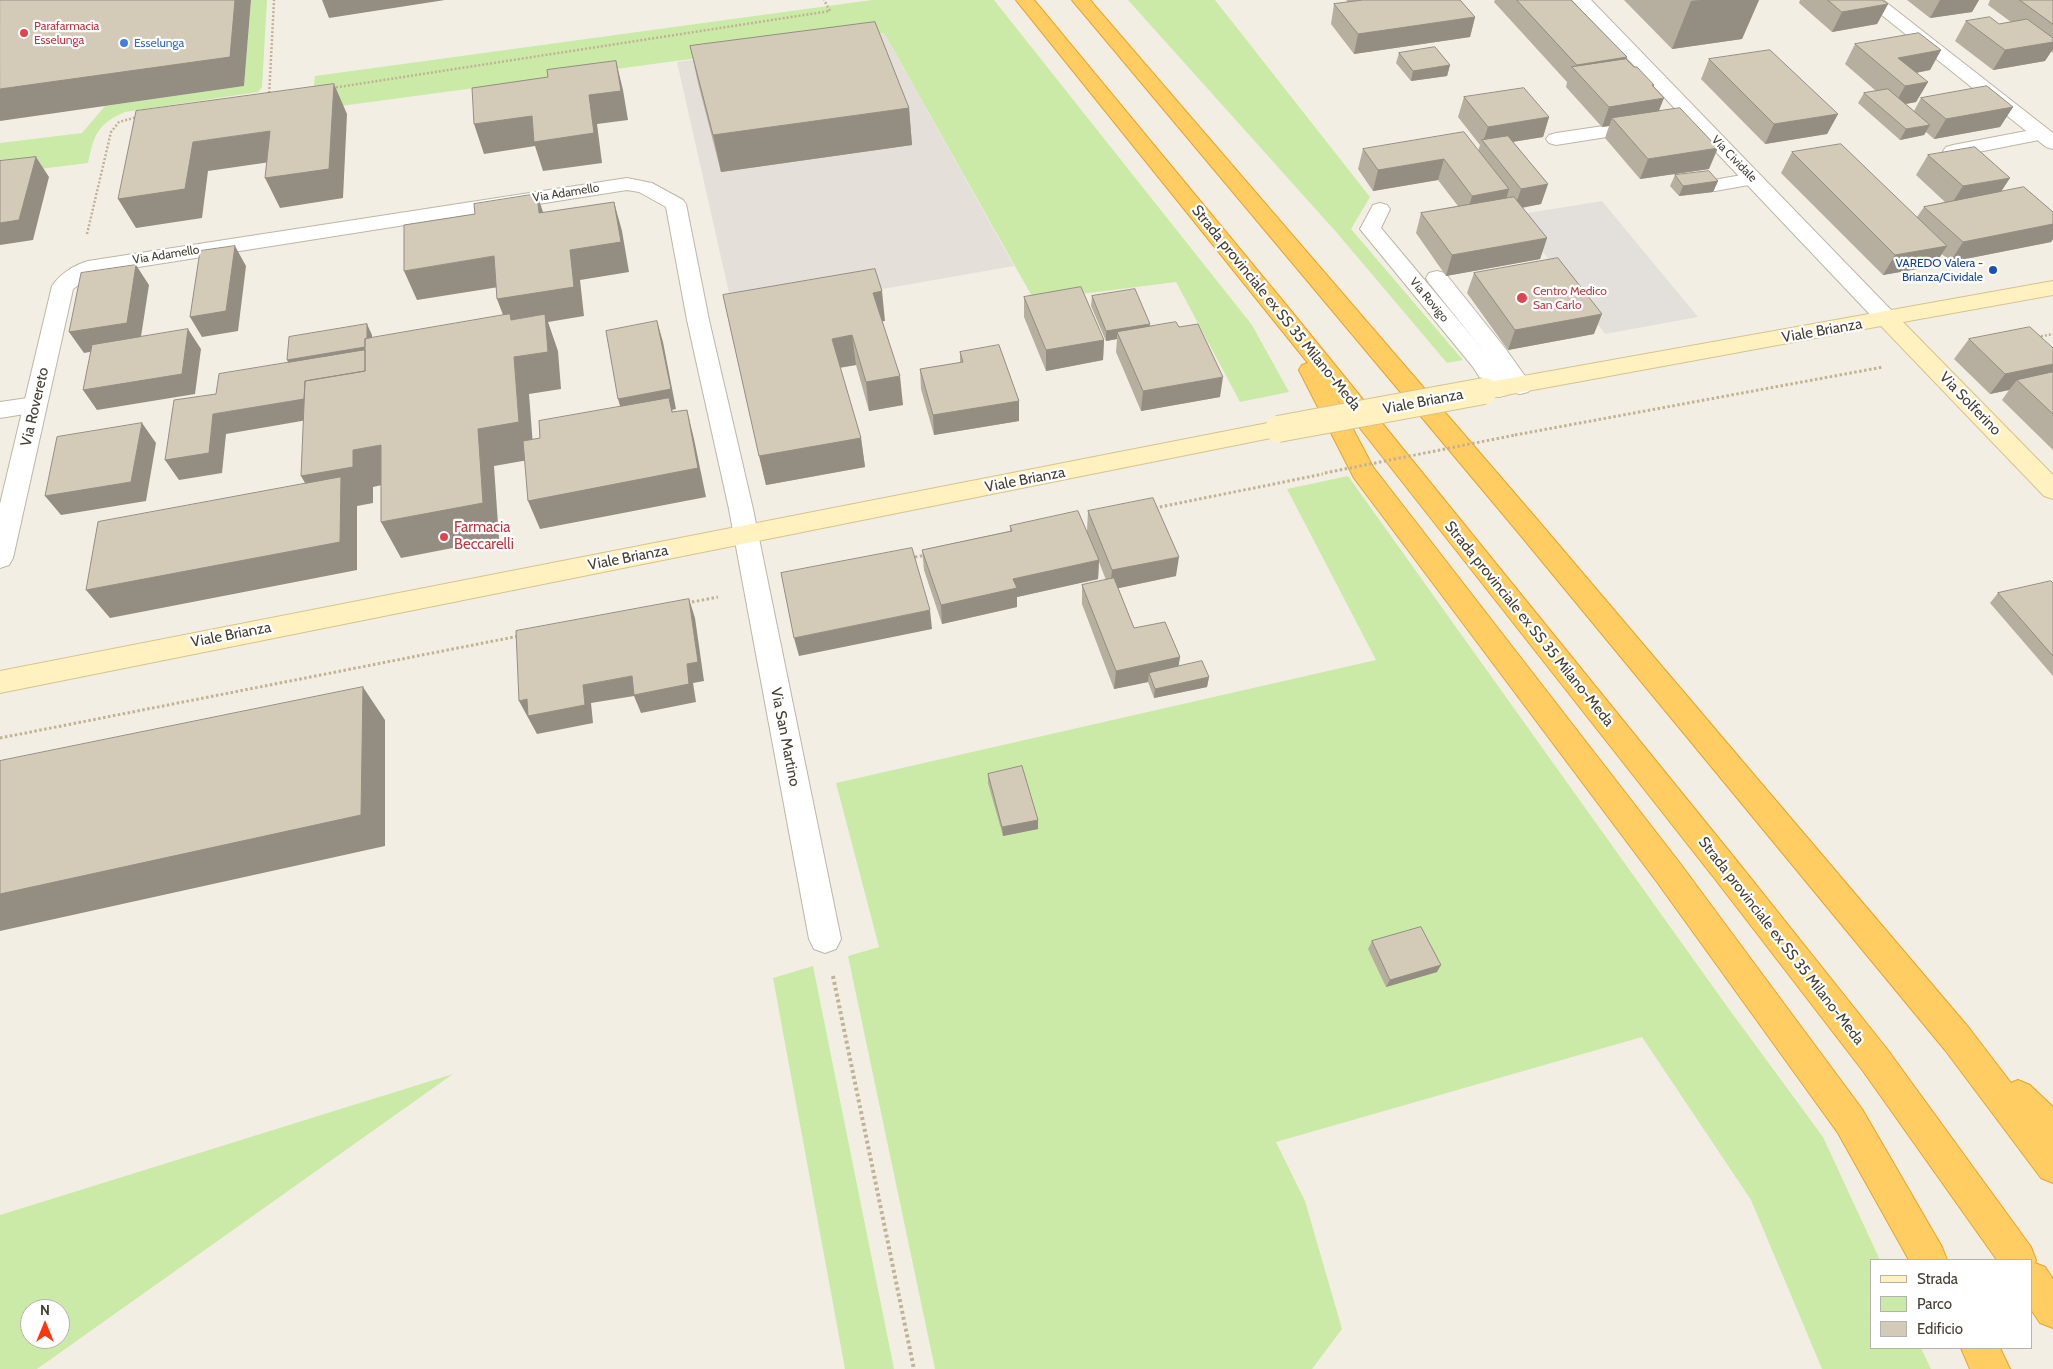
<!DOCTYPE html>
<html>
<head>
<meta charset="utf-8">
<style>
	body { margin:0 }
	#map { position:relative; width:2053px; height:1369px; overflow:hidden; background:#f3eee3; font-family:Cabin,sans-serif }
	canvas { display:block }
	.legend { position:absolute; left:1870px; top:1259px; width:162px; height:90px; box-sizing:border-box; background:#fff; border:1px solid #b4b2ad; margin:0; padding:6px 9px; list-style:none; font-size:15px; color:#443e33 }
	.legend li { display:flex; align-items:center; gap:10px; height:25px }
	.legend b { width:25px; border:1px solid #b4b2ad }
	.north { position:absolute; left:20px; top:1299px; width:50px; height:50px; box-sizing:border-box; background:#fff; border:1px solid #b4b2ad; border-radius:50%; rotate:0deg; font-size:14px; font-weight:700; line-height:20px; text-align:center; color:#443e33 }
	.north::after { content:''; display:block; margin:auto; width:18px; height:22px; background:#ff360d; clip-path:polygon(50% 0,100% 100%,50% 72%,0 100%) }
</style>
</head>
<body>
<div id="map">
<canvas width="2053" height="1369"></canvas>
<ul class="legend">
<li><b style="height:6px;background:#fff1c0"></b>Strada</li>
<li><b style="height:14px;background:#cbeaa8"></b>Parco</li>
<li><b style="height:14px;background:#d4cab8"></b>Edificio</li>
</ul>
<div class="north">N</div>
</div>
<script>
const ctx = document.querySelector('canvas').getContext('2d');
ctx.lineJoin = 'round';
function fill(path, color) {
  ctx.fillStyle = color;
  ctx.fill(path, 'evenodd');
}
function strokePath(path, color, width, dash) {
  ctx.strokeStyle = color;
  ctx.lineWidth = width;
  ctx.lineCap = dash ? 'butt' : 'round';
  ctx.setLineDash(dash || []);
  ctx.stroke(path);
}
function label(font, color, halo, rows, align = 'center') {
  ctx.font = font + ' Cabin,sans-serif';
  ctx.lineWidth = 4.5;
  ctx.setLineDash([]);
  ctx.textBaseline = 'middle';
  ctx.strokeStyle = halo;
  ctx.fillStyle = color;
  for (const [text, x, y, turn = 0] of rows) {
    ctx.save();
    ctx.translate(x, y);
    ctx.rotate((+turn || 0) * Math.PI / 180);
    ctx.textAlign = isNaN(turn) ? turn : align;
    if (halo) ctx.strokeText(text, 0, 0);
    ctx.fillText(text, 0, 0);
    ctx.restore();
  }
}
const industrial = new Path2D(`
	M884,33L1014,266L734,315L677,62Z`);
const green = new Path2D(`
	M251,0H267L262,87L258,92L125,112C97,124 94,135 88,163L0,174V143L82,133L105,106L244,86Z
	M872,0H994L1252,325L1289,392L1240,402L1176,282L1034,300L884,33L311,110L315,76Z
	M1128,0H1215L1370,197L1351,229L1463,360L1447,363L1337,233Z
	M1348,476L1726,1005L1823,1137L1880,1260H1872V1348H1921L1931,1369H1822L1751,1200L1642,1037L1276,1142L1305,1201L1342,1329L1312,1369H935L848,956L879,947L836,783L1376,660L1287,489Z
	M813,966L894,1369H845L773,978Z
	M453,1074L37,1369H0V1215ZM30,1309H60V1339H30Z`);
const parking = new Path2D(`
	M1602,201L1698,317L1605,334L1515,215Z`);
const pathFar2 = new Path2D(`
	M332,88L830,11L824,0
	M269,97L274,0
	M87,234L111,132L119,122L137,117
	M2037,337L2053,334`);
const pathFar1 = new Path2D(`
	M1515,435L1883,367
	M1155,508L1323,474
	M910,558L926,555
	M687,603L718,597
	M0,738L519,636`);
const path = new Path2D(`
	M833,976L914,1369`);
const lane = new Path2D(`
	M1644,120L1651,122L1654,126L1651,130L1556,145L1549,143L1546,139L1549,135L1556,133Z
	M2042,128L2049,130L2052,134L2049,138L1953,157L1946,155L1943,151L1946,147L1953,145Z
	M1753,173L1760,175L1763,179L1760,183L1715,191L1708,189L1705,185L1708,181Z
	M1437,271L1445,273L1505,348L1532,386L1528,392L1520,394L1512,392L1489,358L1429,283L1426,278L1429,273Z
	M35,397L43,399L47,405L43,411L0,418V402Z`);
const street = new Path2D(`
	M1572,0H1591L1895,314L1898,319L1895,324L1887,326L1879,324Z
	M1863,0H1883L2053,133V149L2046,147Z
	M627,178L652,183L683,200L686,204L709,320L753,509L841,939L836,949L825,953L814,949L809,939L729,509L687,320L666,207L639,192L627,190L94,274L73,289L13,558L9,565L0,568V504L52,286C60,274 74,265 88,261Z
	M1380,203L1387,205L1390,209L1381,228L1489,357L1511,389L1507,395L1499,397L1491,395L1473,367L1360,229L1373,205Z`);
const secondary = new Path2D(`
	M2053,281V295L1903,322L2053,475V499L2044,496L1881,326L1484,399L1476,397L1472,391L1476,385L1484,383Z
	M1278,421L1286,423L1290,429L1286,435L0,693V671Z`);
const highway = new Path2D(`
	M1016,0H1034L1292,312L1737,861L1887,1049L2031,1247L2036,1260L2035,1263L2045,1267L2053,1279V1328L2040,1323L2032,1311V1260H1997L1863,1071L1715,879L1337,399L1373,467L1679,862L1862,1109L1942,1247L1947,1260H1909L1838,1133L1657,882L1354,478L1299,370L1302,365L1308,363Z
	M1072,0H1090L1535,517L1969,1028L2011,1083L2018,1080L2030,1085L2053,1107V1183L2041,1178L1945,1050L1517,531Z
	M1961,1348H2000L2010,1369H1970Z`);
const pathBridge = new Path2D(`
	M1325,473L1515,435`);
const secondaryBridge = new Path2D(`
	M1278,429L1484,391`);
const wall = new Path2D(`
	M1346,0H1460L1475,17L1470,37L1354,54L1331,24L1334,4L1348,2Z
	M1495,0H1571L1627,57L1626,59L1653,87L1659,111L1709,169L1640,179L1605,138L1609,126L1602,127L1566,87L1567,82L1494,2Z
	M1624,0H1759L1742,39L1672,49Z
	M1800,0H1882L1888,4L1877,24L1832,32L1799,3Z
	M1907,0H1979L1972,12L1930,18Z
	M1990,0H2053V53L2051,51L2045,61L1993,70L1955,41L1966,21L1999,24L2011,22L1988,5Z
	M1855,44L1941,50L1930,70L1916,73L1928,82L1916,102L1906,104L1914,111L1921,98L2013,107L2000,127L1934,139L1926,132L1924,135L1900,140L1858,103L1864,93L1876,91L1845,64Z
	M690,46L909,108L912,145L721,172L698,83Z
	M1399,53L1450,65L1447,76L1411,81L1396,63Z
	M1709,59L1838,114L1827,134L1765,144L1701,79Z
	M1464,97L1549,117L1543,137L1513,142L1548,184L1541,204L1522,208L1547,238L1540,259L1446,276L1416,233L1421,213L1458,206L1438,180L1373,191L1358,169L1363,149L1478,151L1480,145L1458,117Z
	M1792,152L1917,217L1924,207L1945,202L1916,175L1928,155L2002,192L2053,212V239L2051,242L1950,262L1942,254L1934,266L1883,275L1781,173Z
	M1675,175L1718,181L1713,192L1679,196L1670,186Z
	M1474,273L1594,334L1508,350L1467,293Z
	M723,295L885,321H882L903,405L869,411L856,365L840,368L861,438L865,467L766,485Z
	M1092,296L1150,326L1179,327L1220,397L1141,411L1116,352L1117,339L1106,341L1091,306Z
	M1024,297L1104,340L1103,360L1046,371L1024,317Z
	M1969,339L2053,348V450L2002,400L2009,390L1990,394L1954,359Z
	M960,352L1019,401V421L934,435L921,389L920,369L960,363Z
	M1088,511L1176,576L1118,588L1134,628L1180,657L1178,666L1209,677L1207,687L1154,698L1148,682L1114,689L1082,604V585L1106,580L1099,562L1098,579L1017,597V607L942,624L924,570L922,550L1010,531V526L1087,531Z
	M2053,583V676L1990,603L1998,593Z
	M988,774L1038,829L1003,836L988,783Z
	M1372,941L1437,972L1386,987L1368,949Z`);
const shadedWall = new Path2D(`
	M235,0H251L244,86L0,121V89Z
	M322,0H445L329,18Z
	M1699,0H1759L1742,39L1672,49L1691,1Z
	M1940,0H1979L1972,12L1930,18Z
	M1888,4L1877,24L1832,32L1842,12Z
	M1475,17L1470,37L1354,54L1358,34Z
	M2053,42V49L2045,61L1993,70L2005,50Z
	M1941,50L1930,70L1894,77L1898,58Z
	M1627,57L1620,77L1575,71L1577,65Z
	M616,61L623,90L628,120L597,124L602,163L543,171L535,146L484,154L474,124L589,95Z
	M1450,65L1447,76L1411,81L1413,71Z
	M1928,82L1916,102L1894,106L1905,86Z
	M334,84L347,114L343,198L280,208L265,178Z
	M1652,85H1654L1648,101L1664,98L1656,118H1612L1609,126L1602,127L1609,107Z
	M2013,107L2000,127L1934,139L1946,119Z
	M909,108L912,145L721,172L713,135Z
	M1838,114L1827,134L1765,144L1774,124Z
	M1549,117L1543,137L1486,146L1483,142L1488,127Z
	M1930,125L1924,135L1900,140L1906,129Z
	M270,131L284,160L208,171L202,218L136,228L118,199L193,142Z
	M1718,148L1709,169L1640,179L1648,159Z
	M36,157L49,177L33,240L0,245V223Z
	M1444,159L1438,180L1373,191L1378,170Z
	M2010,178L1997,198L1950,206L1963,186Z
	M1718,181L1713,192L1679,196L1683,186Z
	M1548,184L1541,204L1514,209L1521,189Z
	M1509,189L1503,210L1466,216L1472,196Z
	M537,194L547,224L539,213Z
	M614,202L622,231L629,272L580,280L584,316L548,322L558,351L561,389L529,394L534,459L494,466L499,539L401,558L381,522L478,429L508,328L497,299L570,250Z
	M2053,224V239L2051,242L1950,262L1963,242Z
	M1547,238L1540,259L1446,276L1452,255Z
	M235,246L246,266L238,331L202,337L190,317Z
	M1947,246L1934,266L1883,275L1895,255Z
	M494,256L505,286L417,300L404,271Z
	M136,265L149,285L140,343L84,353L69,332Z
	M882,291L885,321L876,322L873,293Z
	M1602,314L1594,334L1508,350L1515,330Z
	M657,321L663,342L676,409L672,410L677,427L624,419L618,399Z
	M367,324L372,335V357L293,371L287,360Z
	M1150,324L1149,334L1117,332V339L1106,341V331Z
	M188,329L201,349L195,394L97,410L83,390Z
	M852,335L856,365L836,368L832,339Z
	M1104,340L1103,360L1046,371V350Z
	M2053,364V380H2017L2009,390L1990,394L2005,374Z
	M900,376L903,405L869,411L866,382Z
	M1223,377L1220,397L1141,411L1143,391Z
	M373,387L383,407L226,434L222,473L179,480L165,460L213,414Z
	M1019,401V421L934,435L933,415Z
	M687,410L694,439L706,497L540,529L528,501Z
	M142,423L156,443L146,501L61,515L45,496Z
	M861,438L865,467L766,485L759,456Z
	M381,445L400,481L373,487V503L357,506V570L110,618L86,590L322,512L301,476L353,450Z
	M1179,557L1176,576L1110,590L1112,570Z
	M1099,560L1098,579L1017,597V607L942,624L941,605L1013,579Z
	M689,599L695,618L704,681L693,683L696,702L641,713L634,696L591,703L593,723L537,734L519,701L583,685L632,676L687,664Z
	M930,610L932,629L799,656L794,638Z
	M1180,657L1177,676L1149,673L1148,682L1114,689L1116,671Z
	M1209,677L1207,687L1154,698L1155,689Z
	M363,687L385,720V846L0,931V894Z
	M1038,820V829L1003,836L1002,827Z
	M1441,965L1437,972L1386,987L1390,980Z`);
const building = new Path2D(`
	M0,0H235L230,57L0,89Z
	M1363,0H1460L1475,17L1358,34L1334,4Z
	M1517,0H1571L1627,57L1577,65Z
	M1828,0H1882L1888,4L1842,12Z
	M2020,0H2053V24Z
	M1990,17L1999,24L2027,19L2053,38V42L2005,50L1966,21Z
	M875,22L909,108L713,135L690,46Z
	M1919,33L1941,50L1898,58L1928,82L1905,86L1855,44Z
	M1435,47L1450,65L1413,71L1399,53Z
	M1770,50L1838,114L1774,124L1709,59Z
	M1626,59L1634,67H1637L1654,85H1652L1664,98L1609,107L1572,67Z
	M616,61L621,91L589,95L594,133L534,142L532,116L474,124L472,88L548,77L547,70Z
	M334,84L329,169L265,178L270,131L193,142L185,189L118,199L136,111Z
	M1987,86L2013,107L1946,119L1921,98Z
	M1524,88L1549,117L1488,127L1464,97Z
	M1888,89L1930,125L1906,129L1864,93Z
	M1680,108L1718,148L1648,159L1612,118Z
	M1464,132L1509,189L1472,196L1444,159L1378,170L1363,149Z
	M1508,136L1548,184L1521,189L1482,140Z
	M1841,144L1947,246L1895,255L1792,152Z
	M1975,147L2010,178L1963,186L1928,155Z
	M36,157L19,220L0,223V161Z
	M1709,171L1718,181L1683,186L1675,175Z
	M2024,187L2053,212V224L1963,242L1924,207Z
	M537,194L539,213L614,202L621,242L570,250L574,287L497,299L494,256L404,271V225L475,214L474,204Z
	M1514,197L1547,238L1452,255L1421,213Z
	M235,246L226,311L190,317L200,251Z
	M1558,258L1602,314L1515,330L1474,273Z
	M136,265L127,323L69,332L81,273Z
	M875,269L882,291L873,293L900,376L866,382L852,335L832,339L861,438L759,456L723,295Z
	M1081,287L1104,340L1046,350L1024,297Z
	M1135,289L1150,324L1106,331L1092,296Z
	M510,314L511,320L545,314L548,352L514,357L519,422L478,429L483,503L381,522V445L353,450V467L301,476L305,381L365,371V339Z
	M657,321L671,389L618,399L606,331Z
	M1176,322L1179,327L1198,324L1223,377L1143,391L1117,332Z
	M367,324V338L365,339V347L287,360L289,337Z
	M2030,327L2053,348V364L2005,374L1969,339Z
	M188,329L182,374L83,390L92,345Z
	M999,345L1019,401L933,415L920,369L963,362L960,352Z
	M365,350V371L305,381L304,399L213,414L209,453L165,460L174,400L216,394L219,374Z
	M2053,372V414L2017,380Z
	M669,398L672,412L687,410L698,468L528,501L523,441L540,438L539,421Z
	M142,423L131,482L45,496L57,437Z
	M341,477L340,542L86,590L98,522Z
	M1153,498L1179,557L1112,570L1088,511Z
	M1078,511L1099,560L1013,579L1017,588L941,605L922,550L1012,531L1010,526Z
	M912,548L930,610L794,638L781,573Z
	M1114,578L1134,628L1165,622L1180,657L1116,671L1082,585Z
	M2051,581L2053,583V656L1998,593Z
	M689,599L698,662L687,664L689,684L634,695L632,676L583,685L585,705L528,716L527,699L519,701L516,631Z
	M1202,661L1209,677L1155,689L1149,673Z
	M363,687L361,815L0,894V761Z
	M1022,766L1038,820L1002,827L988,774Z
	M1421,927L1441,965L1390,980L1372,941Z`);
const markers = [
	[24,33,5,"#e0444e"],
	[124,43,5,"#3f7fe0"],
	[1993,270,5,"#1a4fb4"],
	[1522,298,6,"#e0444e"],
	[444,537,5,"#e0444e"]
];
const farHealthnames = [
	["Parafarmacia",34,26],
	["Esselunga",34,40],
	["Centro Medico",1533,291],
	["San Carlo",1533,305]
];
const farShopnames = [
	["Esselunga",134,43]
];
const farStreetnames = [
	["Via Cividale",1734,159,46],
	["Via Adamello",566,193,-9],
	["Via Adamello",166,255,-9],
	["Via Rovigo",1429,300,50]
];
const farTransitnames = [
	["VAREDO Valera -",1983,263],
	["Brianza/Cividale",1983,277]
];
const streetNames = [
	["Strada provinciale ex SS 35 Milano-Meda",1276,308,51],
	["Viale Brianza",1822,331,-10],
	["Viale Brianza",1423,402,-11],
	["Via Solferino",1970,404,46],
	["Via Rovereto",35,407,-77],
	["Viale Brianza",1025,480,-11],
	["Viale Brianza",628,558,-11],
	["Strada provinciale ex SS 35 Milano-Meda",1529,624,51],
	["Viale Brianza",231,635,-11],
	["Via San Martino",785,737,79],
	["Strada provinciale ex SS 35 Milano-Meda",1781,941,52]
];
const healthNames = [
	["Farmacia",454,528],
	["Beccarelli",454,545]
];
fill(industrial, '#e4dfd8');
fill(green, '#cbeaa8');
fill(parking, '#e3e0dc');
strokePath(lane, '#beb6a5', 2);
strokePath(street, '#beb6a5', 2);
strokePath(secondary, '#d5c48f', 2);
strokePath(highway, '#e6a429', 2);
strokePath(pathFar2, '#c1b295', 2.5, [2, 2]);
strokePath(pathFar1, '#c1b295', 3, [2.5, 2.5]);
strokePath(path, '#c1b295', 4, [3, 3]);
fill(lane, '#fff');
fill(street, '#fff');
fill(secondary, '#fff1c0');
fill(highway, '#ffcd61');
strokePath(secondaryBridge, '#d5c48f', 28, []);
strokePath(pathBridge, '#c1b295', 3, [2.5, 2.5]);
strokePath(secondaryBridge, '#fff1c0', 26);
fill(wall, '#b6ae9e');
fill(shadedWall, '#948d81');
fill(building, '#d4cab8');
strokePath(building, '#948d81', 1);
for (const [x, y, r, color] of markers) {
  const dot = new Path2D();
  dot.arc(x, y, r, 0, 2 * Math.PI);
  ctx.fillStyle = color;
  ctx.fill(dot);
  strokePath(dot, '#fff', 2);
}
label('12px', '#be3a42', '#fff', farHealthnames, 'left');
label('12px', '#366cbe', '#fff', farShopnames, 'left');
label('12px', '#443e33', '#fff', farStreetnames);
label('12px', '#164399', '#fff', farTransitnames, 'right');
label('15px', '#443e33', '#fff', streetNames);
label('15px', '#be3a42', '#fff', healthNames, 'left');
</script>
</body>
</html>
